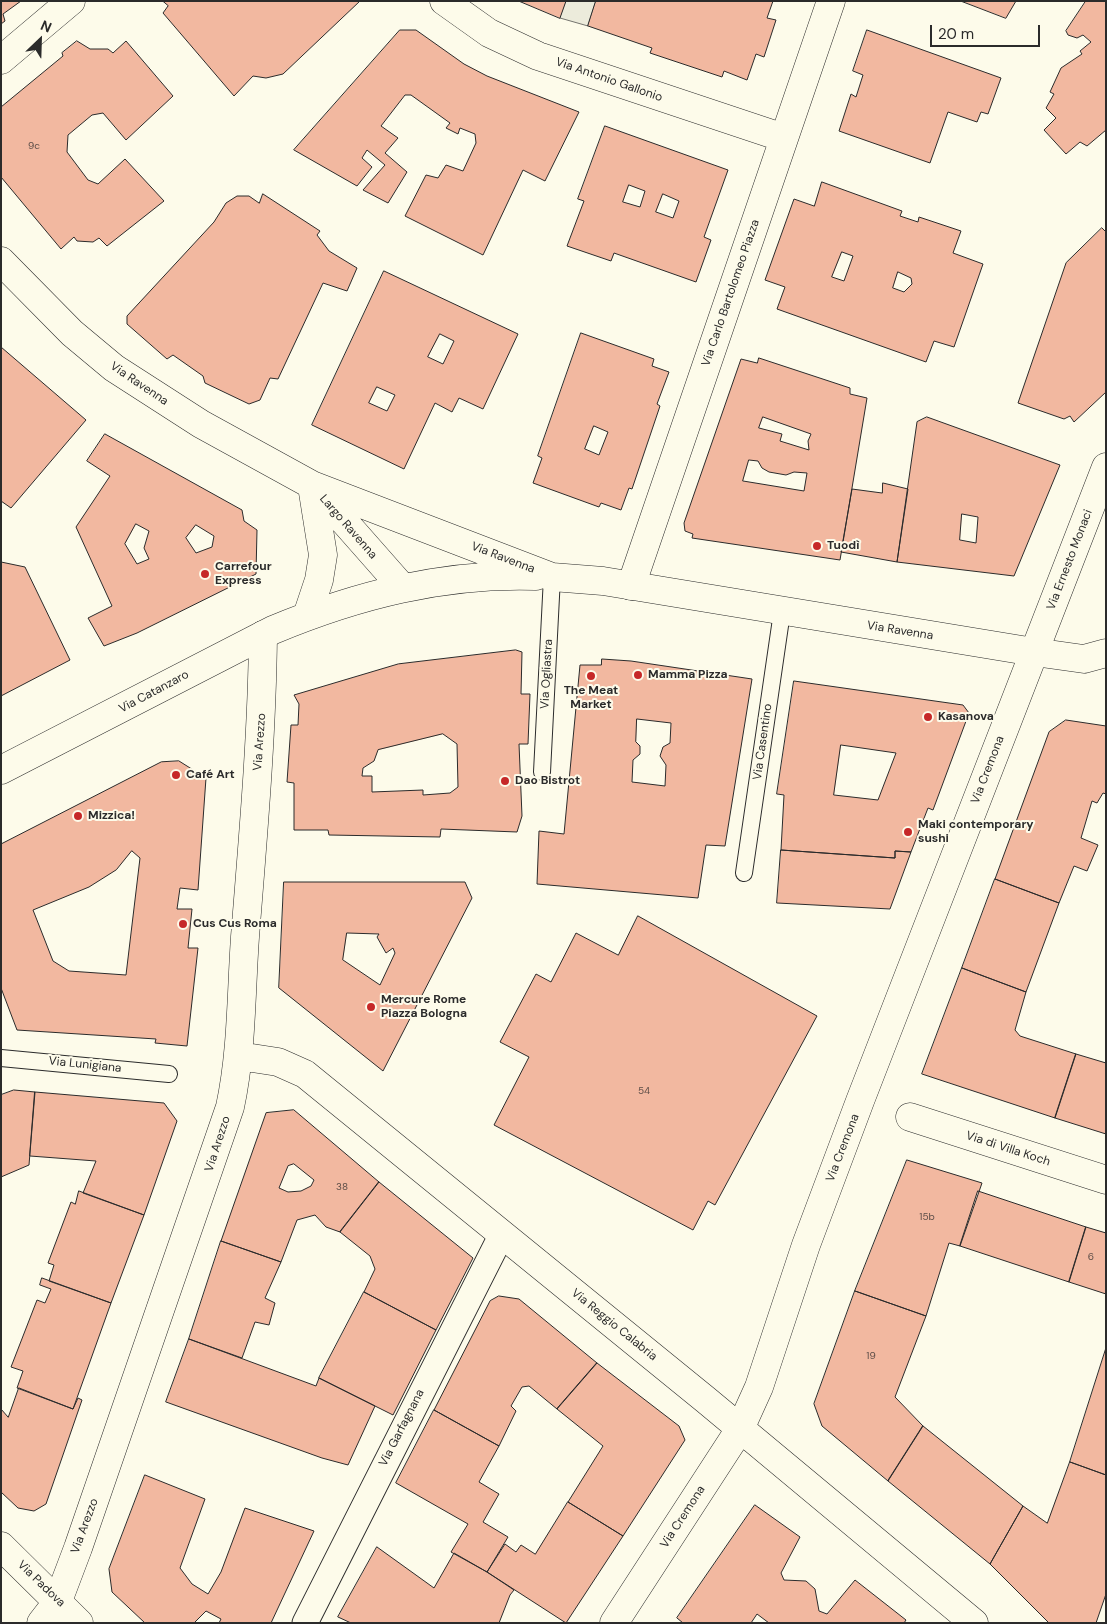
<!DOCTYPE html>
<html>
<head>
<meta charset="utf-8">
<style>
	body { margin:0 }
	#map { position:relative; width:1107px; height:1624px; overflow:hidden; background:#fdfbea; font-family:"DM Sans",sans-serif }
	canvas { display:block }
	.frame { position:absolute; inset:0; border:2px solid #2b2b2b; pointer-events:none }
	.north { position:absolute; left:15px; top:15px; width:50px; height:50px; -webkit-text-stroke:4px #fdfbea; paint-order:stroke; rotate:24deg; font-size:14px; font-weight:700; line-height:20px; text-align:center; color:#2b2b2b }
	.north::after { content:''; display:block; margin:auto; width:18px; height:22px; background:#2b2b2b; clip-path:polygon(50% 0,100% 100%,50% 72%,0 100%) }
	.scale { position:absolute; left:930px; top:25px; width:110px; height:22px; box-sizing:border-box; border:2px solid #2b2b2b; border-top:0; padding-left:6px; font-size:15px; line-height:18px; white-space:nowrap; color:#2b2b2b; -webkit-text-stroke:4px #fdfbea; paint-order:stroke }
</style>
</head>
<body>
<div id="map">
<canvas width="1107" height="1624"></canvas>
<div class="frame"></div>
<div class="north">N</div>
<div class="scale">20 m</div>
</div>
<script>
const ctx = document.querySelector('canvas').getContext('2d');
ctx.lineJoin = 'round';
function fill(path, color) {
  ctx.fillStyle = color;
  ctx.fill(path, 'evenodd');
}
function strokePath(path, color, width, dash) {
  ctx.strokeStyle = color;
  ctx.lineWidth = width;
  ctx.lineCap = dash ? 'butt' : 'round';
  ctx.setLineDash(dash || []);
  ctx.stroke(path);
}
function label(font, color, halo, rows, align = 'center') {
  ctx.font = font + ' "DM Sans",sans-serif';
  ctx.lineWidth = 4;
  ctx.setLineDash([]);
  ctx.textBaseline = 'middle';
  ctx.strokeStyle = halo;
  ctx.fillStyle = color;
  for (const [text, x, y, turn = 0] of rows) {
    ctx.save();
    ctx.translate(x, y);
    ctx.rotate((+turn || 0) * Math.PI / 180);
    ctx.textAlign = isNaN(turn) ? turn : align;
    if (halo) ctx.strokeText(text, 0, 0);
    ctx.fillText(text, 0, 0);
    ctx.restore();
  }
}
const green = new Path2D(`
	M566,1H596L588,26L560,18Z`);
const building = new Path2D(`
	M1,1H21L3,14L5,21L1,24Z
	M163,1H360L283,74L266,78L253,76L234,96L163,13L168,6Z
	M519,1H566L560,18Z
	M596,1H773L767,18L776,20L764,57L756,54L747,80L724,71L722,77L650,53L652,48L588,26Z
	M961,1H1016L1006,18Z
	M1086,1H1106V130L1087,146L1080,142L1066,154L1044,130L1056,118L1046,108L1054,94L1050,92L1061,68L1082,54L1080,51L1091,42L1083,35L1077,38L1068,35L1066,31Z
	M400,30H416L464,64L487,76L579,112L545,181L523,170L483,255L405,216L426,175L438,178L446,165L463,171L476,143L475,134L460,128L458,134L446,128L450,123L411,95H405L381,126L398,138L385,153L407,172L388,203L363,190L385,165L367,150L362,158L372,167L357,186L294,150Z
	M867,30L1001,78L988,114L981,112L977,122L948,112L930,163L839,131L851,94L856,97L863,75L853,71Z
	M77,41L90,49H108L113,53L126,41L173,96L126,140L103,113L92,115L68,135L67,152L88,180L98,184L125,159L164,201L107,246L99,238L93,242L77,241L74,237L61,249L1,177V107L63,56L62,53Z
	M605,126L728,170L704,237L711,240L696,282L614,253L611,261L567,246L584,201L578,199ZM629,185L645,191L640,207L623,202ZM663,194L679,201L673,218L656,212Z
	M822,182L902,211L900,216L918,222L919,217L961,231L953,253L983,264L954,347L934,341L926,362L777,309L785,287L765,280L794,199L814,206ZM842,252L853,256L844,281L832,277ZM898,272L911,278L912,284L904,292L893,288Z
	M263,194L320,231L317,235L329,251L357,268L347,291L323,283L278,379L270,378L260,400L249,404L205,383L203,376L173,355L167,359L127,324V316L214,222L226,203L237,196H249L259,203Z
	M1102,228L1106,232V392L1074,422L1070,416L1064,419L1018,403L1066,263Z
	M384,271L518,334L483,409L459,398L452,412L435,403L404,469L312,425ZM440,334L454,341L443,364L428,357ZM377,387L395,395L387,411L369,403Z
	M581,333L654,359L652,366L669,372L657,404L660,406L632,489L629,488L621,510L601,503L599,507L533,483L542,458L538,456ZM594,426L608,432L599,455L585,449Z
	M1,347L86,420L11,508L1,501Z
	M759,358L850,388V394L867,398L840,560L692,538L693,534L685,531L684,523L741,359L757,363ZM763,417L811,434L808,441L809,450L780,441L782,434L759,428ZM749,460L758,461L762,468L769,472L786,475L794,472L807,473L804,491L743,481Z
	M927,417L1060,465L1014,576L897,562L917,422ZM962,514L978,517L976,543L960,540Z
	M105,434L242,510L244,521L257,530L256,574L137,633L104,646L88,618L112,606L76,527L110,476L87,461ZM136,524L149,531L144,548L149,559L137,564L125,544ZM196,525L214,536L212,547L196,553L186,538Z
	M883,483L908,489L897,562L841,552L852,489L882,493Z
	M1,562L25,567L70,660L1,696Z
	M516,650L522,652L521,694H530L528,744H519L522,816L517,832L441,829L440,837L329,835L328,830H294V783L287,782L291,725H298L299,704L294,695L398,664ZM443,734L457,744L458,787L450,793L423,795V790L372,792V776H362L363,768L374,761L378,750Z
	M602,659L631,661L752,679L725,846L706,845L698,898L537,884L539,831L564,834L580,665H601ZM637,719L671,723L670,743L663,747L660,756L666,765L665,786L632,782L633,760L640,754V746L636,742Z
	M794,681L963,705L969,713L933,810L928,808L911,852L895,851V858L781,850L784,795L777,794ZM841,745L896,753L878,800L834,795Z
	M1066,720L1106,726V794L1103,793L1097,803L1092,801L1081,838L1098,845L1087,871L1074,866L1059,903L995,879L1049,732Z
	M179,761L206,778L198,890L180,888L177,909H192L188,948H198L187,1046L155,1043L156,1039L17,1030L1,988V844L161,762ZM132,851L140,858L126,975L69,971L53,961L33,910L89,887L116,870Z
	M781,850L895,858V851L911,852L890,909L777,903Z
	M995,879L1059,903L1026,992L962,968Z
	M284,882H465L472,898L383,1071L279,988ZM347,933L379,934L377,937L386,953L393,948L395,953L380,985L343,960Z
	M638,916L817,1016L715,1205L708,1201L693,1230L494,1125L529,1057L500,1042L536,974L551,982L576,933L618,955Z
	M962,968L1026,992L1015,1030L1020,1036L1076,1054L1055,1118L922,1074Z
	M1076,1054L1106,1063V1134L1055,1118Z
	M14,1090L35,1092L29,1165L1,1177V1095Z
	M35,1092L164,1103L177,1121L144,1215L83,1193L96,1161L30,1156Z
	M294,1110L379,1182L340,1232L326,1227L315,1215L297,1220L281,1262L221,1241L266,1113ZM294,1164L314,1180L311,1186L301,1191L288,1192L279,1188L288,1166Z
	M907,1160L982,1183L960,1246L949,1243L926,1316L855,1291Z
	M379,1182L473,1258L436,1330L364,1292L375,1269L370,1256L340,1232Z
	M79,1191L144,1215L111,1303L49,1281L54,1265L48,1263L71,1202L75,1204Z
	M978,1191L1086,1227L1069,1282L960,1246Z
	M1086,1227L1106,1233V1294L1069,1282Z
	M221,1241L281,1262L265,1298L275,1303L269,1325L255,1322L242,1358L189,1339Z
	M42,1278L111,1303L73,1409L17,1388L23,1371L11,1367L37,1300L45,1303L51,1289L40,1285Z
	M855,1291L926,1316L895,1397L923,1426L888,1481L822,1426L814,1404Z
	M364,1292L436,1330L393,1415L319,1378Z
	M499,1296L519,1299L597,1363L557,1409L529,1386L522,1387L511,1406L516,1411L499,1446L434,1410L490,1301Z
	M189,1339L316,1386L319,1378L375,1406L348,1465L322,1458L166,1402Z
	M1106,1348V1475L1070,1462Z
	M597,1363L679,1426L685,1440L623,1536L568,1502L603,1446L557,1409Z
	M19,1388L73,1409L78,1398L82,1400L46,1504L34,1511L18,1508L1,1492V1409L8,1417Z
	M434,1410L499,1446L479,1482L499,1494L483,1522L508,1537L487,1572L451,1552L468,1524L396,1483Z
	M923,1426L1023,1506L990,1564L888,1481Z
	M1070,1462L1106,1475V1594L1096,1623H1049L990,1564L1023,1506L1047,1523Z
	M145,1475L205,1499L180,1568L192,1584L208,1594L221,1572L245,1508L314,1531L271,1623H219L221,1619L206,1611L194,1623H145L112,1592L109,1569Z
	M568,1502L623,1536L566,1623L487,1572L505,1544L516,1552L521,1545L535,1554Z
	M755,1505L800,1537L781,1573L784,1580L806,1581L815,1589L819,1611L827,1614L855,1580L906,1620L904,1623H769L757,1614L751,1623H683L677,1618Z
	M377,1547L434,1588L454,1553L487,1572L514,1590L510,1595L499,1623H351L338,1617Z`);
const service = new Path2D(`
	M542,772L552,577
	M744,873L782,612
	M1,1058L169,1074`);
const pedestrian = new Path2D(`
	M305,1623L502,1234`);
const minor = new Path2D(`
	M444,1L489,33L538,56L784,138
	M1,60L71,1
	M631,586L831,1
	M239,1056L278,1062L305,1074L706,1400L974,1623
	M910,1117L1106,1180
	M1,1546L79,1623
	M41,1623L58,1601L78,1548L230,1107C242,1051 241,994 245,937C253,837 262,736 263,635
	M614,1623L740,1429L759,1387L806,1245L860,1101L1106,467`);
const tertiary = new Path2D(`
	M1,261L72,333L114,368L201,424L312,485L552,577L603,581L1034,652L1084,659L1106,653
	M313,486L402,587
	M307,616L319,580L323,555L312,486
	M1,770L273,630C357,595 443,573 536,576`);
const markers = [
	[817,546,5,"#c62828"],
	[205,574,5,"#c62828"],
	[638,675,5,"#c62828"],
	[591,676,5,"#c62828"],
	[928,717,5,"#c62828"],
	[176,775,5,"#c62828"],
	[505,781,5,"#c62828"],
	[78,816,5,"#c62828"],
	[908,832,5,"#c62828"],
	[183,924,5,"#c62828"],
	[371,1007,5,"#c62828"]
];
const numberNames = [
	["9c",34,146],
	["54",644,1091],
	["38",342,1187],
	["15b",927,1217],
	["6",1091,1257],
	["19",871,1356]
];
const streetNames = [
	["Via Antonio Gallonio",609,80,19],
	["Via Carlo Bartolomeo Piazza",731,293,-71],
	["Via Ravenna",139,384,34],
	["Largo Ravenna",348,527,49],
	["Via Ravenna",503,558,21],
	["Via Ernesto Monaci",1070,560,-69],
	["Via Ravenna",900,631,9],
	["Via Ogliastra",547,674,-87],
	["Via Catanzaro",154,692,-28],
	["Via Arezzo",260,742,-86],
	["Via Casentino",763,742,-82],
	["Via Cremona",988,770,-69],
	["Via Lunigiana",85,1065,6],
	["Via Arezzo",218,1144,-72],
	["Via Cremona",843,1148,-69],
	["Via di Villa Koch",1008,1149,18],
	["Via Reggio Calabria",614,1325,39],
	["Via Garfagnana",402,1428,-63],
	["Via Cremona",683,1517,-57],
	["Via Arezzo",85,1526,-70],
	["Via Padova",41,1584,44]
];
const poiNames = [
	["Tuodì",827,546],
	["Carrefour",215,567],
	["Express",215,581],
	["Mamma Pizza",648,675],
	["The Meat",591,691,"center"],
	["Market",591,705,"center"],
	["Kasanova",938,717],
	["Café Art",186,775],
	["Dao Bistrot",515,781],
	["Mizzica!",88,816],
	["Maki contemporary",918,825],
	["sushi",918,839],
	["Cus Cus Roma",193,924],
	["Mercure Rome",381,1000],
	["Piazza Bologna",381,1014]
];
fill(green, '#ecebdb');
strokePath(green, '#74746e', 1);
fill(building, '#f2b8a0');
strokePath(building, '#2b2b2b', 1);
strokePath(service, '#2b2b2b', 18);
strokePath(pedestrian, '#2b2b2b', 27);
strokePath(minor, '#2b2b2b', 29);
strokePath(tertiary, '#2b2b2b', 29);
strokePath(service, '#fdfbea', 16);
strokePath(pedestrian, '#fdfbea', 25);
strokePath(minor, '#fdfbea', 28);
strokePath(tertiary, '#fdfbea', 28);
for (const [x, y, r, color] of markers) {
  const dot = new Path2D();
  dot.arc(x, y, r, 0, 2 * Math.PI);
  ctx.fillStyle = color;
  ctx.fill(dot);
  strokePath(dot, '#fdfbea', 2);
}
label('10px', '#5d4e48', null, numberNames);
label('12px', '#2b2b2b', '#fdfbea', streetNames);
label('bold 12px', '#2b2b2b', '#fdfbea', poiNames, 'left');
</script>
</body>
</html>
